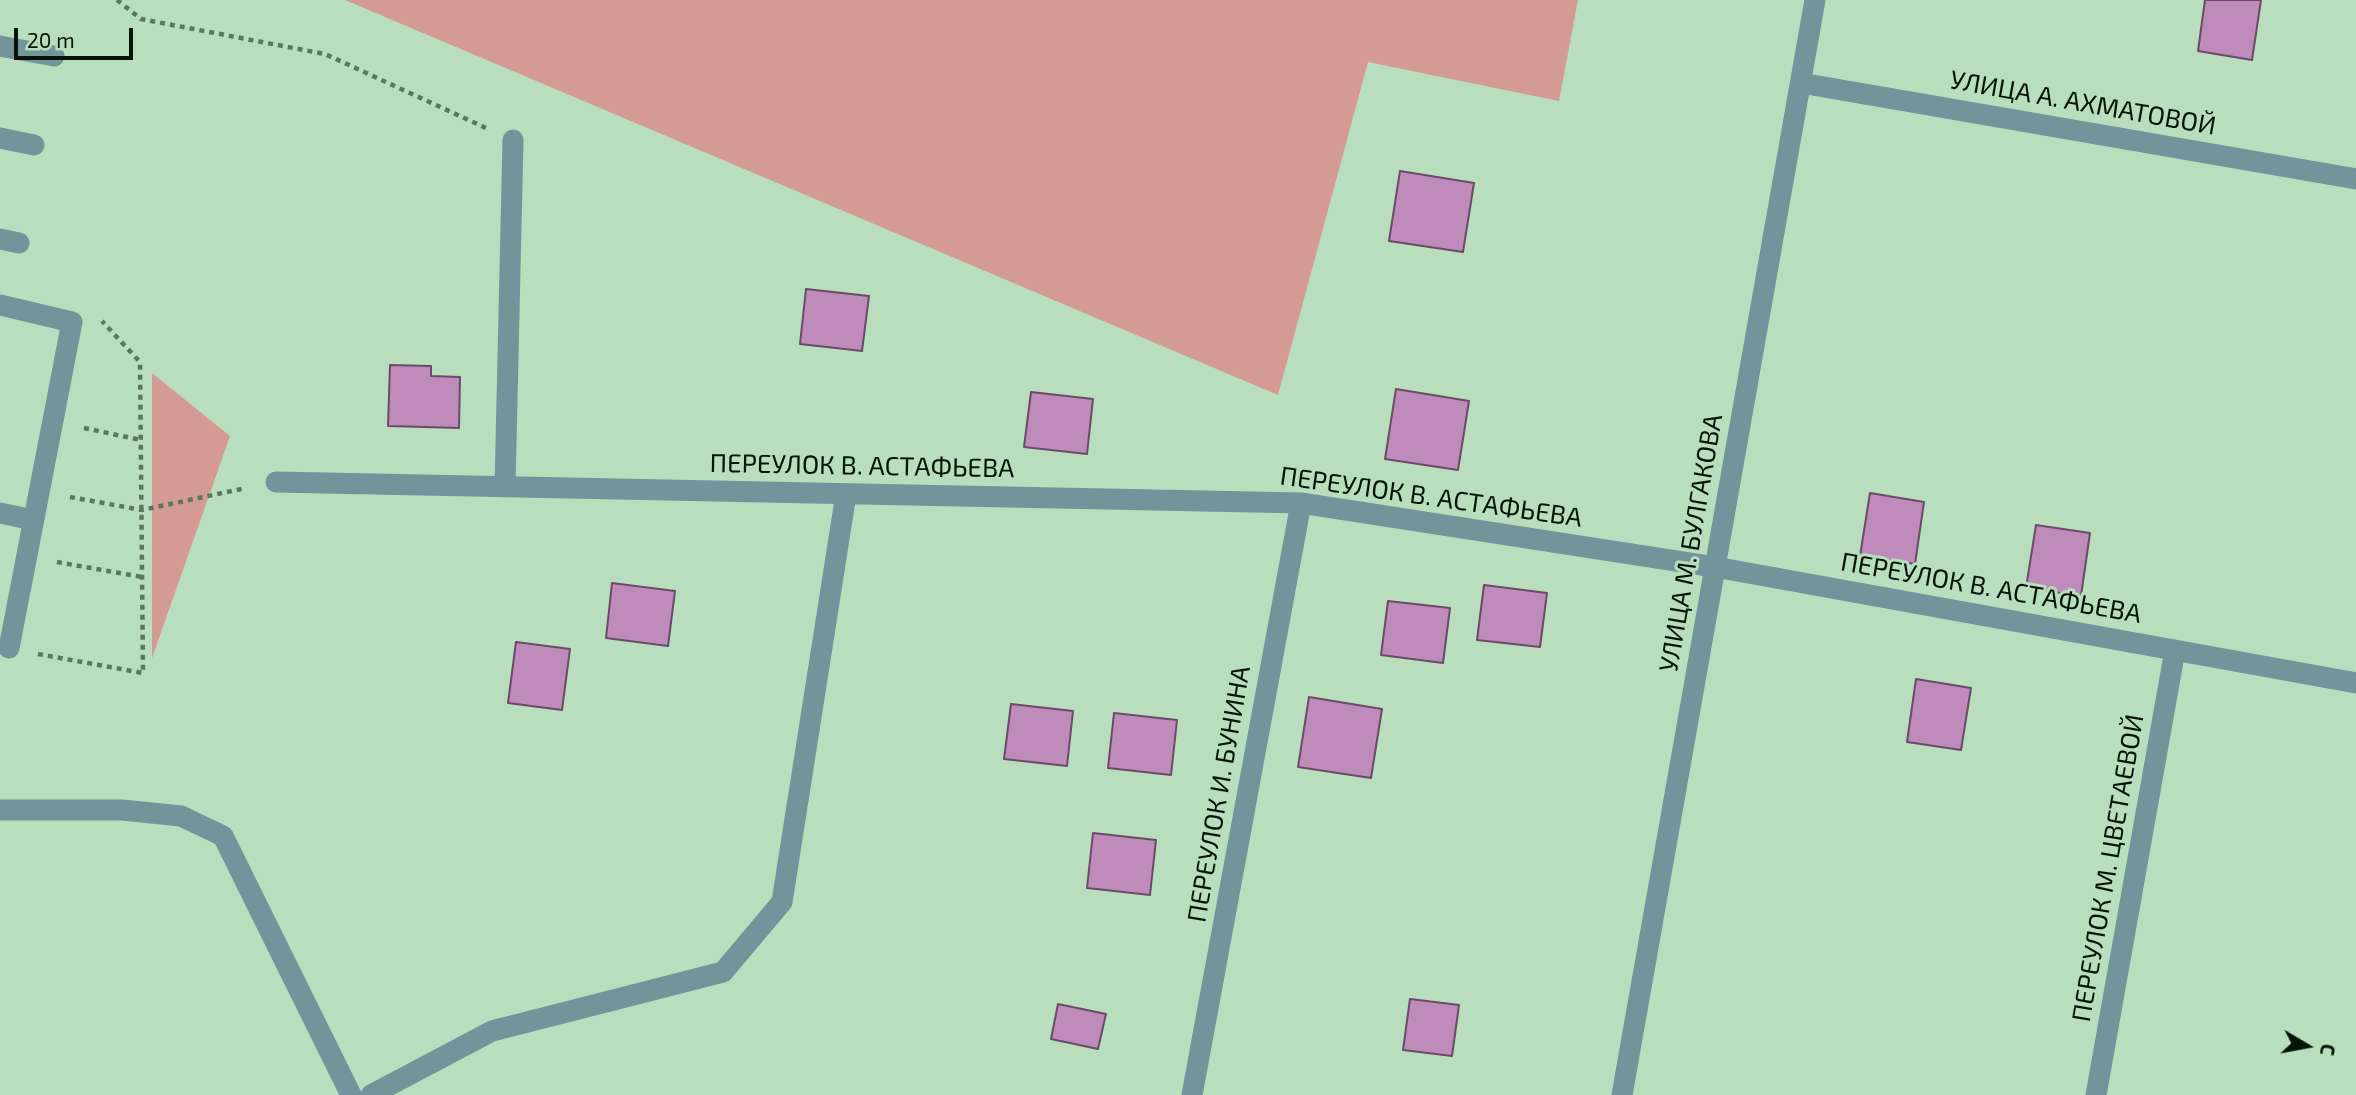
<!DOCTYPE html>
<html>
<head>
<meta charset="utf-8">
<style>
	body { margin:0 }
	#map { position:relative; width:2356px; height:1095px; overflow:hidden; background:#b8debd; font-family:"Exo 2",sans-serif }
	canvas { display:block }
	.north { position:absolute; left:2272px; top:1011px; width:70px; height:70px; -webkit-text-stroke:5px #b8debd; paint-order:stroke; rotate:100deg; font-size:19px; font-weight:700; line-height:28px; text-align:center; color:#061308 }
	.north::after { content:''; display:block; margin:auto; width:24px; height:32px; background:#061308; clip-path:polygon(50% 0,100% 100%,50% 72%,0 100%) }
	.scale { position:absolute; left:14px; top:28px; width:119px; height:32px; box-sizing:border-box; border:4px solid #061308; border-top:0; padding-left:9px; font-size:21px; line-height:24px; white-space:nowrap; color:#061308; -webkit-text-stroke:5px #b8debd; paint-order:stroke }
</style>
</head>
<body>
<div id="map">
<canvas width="2356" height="1095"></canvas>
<div class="north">С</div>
<div class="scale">20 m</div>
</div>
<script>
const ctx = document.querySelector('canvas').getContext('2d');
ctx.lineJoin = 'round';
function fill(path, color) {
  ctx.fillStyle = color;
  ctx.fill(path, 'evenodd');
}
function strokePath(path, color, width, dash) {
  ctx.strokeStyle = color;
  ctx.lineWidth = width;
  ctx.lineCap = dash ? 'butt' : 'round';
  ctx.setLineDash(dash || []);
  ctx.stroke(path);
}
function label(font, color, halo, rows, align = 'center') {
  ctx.font = font + ' "Exo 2",sans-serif';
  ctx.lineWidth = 6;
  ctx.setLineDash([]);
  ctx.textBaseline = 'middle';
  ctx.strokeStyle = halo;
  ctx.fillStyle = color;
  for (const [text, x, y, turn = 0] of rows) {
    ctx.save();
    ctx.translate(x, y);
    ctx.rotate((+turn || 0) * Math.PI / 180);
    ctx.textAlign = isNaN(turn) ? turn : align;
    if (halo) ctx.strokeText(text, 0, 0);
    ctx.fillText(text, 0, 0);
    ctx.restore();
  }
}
const green = new Path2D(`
	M345,0H1578L1559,101L1368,62L1278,395Z
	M152,373L230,436L152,658Z`);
const building = new Path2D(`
	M2205,0H2261L2252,60L2198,51Z
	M1400,171L1474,183L1463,252L1389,241Z
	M806,289L869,296L862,351L800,344Z
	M390,365L431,366V376L460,377L459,428L388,426Z
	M1396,389L1469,401L1458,470L1385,459Z
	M1031,392L1093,399L1087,454L1024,447Z
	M1870,493L1924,502L1915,564L1860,556Z
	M2036,525L2090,533L2081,596L2026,588Z
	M612,583L675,591L668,646L606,638Z
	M1484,585L1547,593L1540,647L1477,640Z
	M1388,601L1450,608L1443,663L1381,655Z
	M516,642L570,649L562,710L508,703Z
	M1916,679L1971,688L1961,750L1907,742Z
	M1309,697L1382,709L1371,778L1298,767Z
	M1011,704L1073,711L1067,766L1004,759Z
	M1114,713L1177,720L1171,775L1108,768Z
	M1093,833L1156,840L1150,895L1087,888Z
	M1410,999L1459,1005L1452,1056L1403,1050Z
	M1058,1004L1106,1014L1098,1049L1051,1039Z`);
const path = new Path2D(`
	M117,0L141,19L325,54L486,128
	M84,428L141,440
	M70,497L142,510L246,488
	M57,562L142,577
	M38,654L143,673L140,362L102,321`);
const minor = new Path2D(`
	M0,46L54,56
	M1801,83L2356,179
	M0,138L34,145
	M0,239L19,243
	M0,305L72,322L9,648
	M276,482L1301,503L1715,567L2356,683
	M505,487L513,140
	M0,513L33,520
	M0,810H122L181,816L223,836L351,1095
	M371,1095L492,1031L723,972L782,902L846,494
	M1192,1095L1301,503
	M1622,1095L1815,0
	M2096,1095L2175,650`);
const streetNames = [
	["УЛИЦА А. АХМАТОВОЙ",2083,103,10],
	["ПЕРЕУЛОК В. АСТАФЬЕВА",862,466,1],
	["ПЕРЕУЛОК В. АСТАФЬЕВА",1431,497,8],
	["УЛИЦА М. БУЛГАКОВА",1691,543,-80],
	["ПЕРЕУЛОК В. АСТАФЬЕВА",1991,588,10],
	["ПЕРЕУЛОК И. БУНИНА",1219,794,-80],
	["ПЕРЕУЛОК М. ЦВЕТАЕВОЙ",2108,868,-80]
];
fill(green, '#d39b93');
fill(building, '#be8bba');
strokePath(building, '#6a4b68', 2);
strokePath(path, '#5d7661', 4.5, [5, 5]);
strokePath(minor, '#72949a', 21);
label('26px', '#061308', '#b8debd', streetNames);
</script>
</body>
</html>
